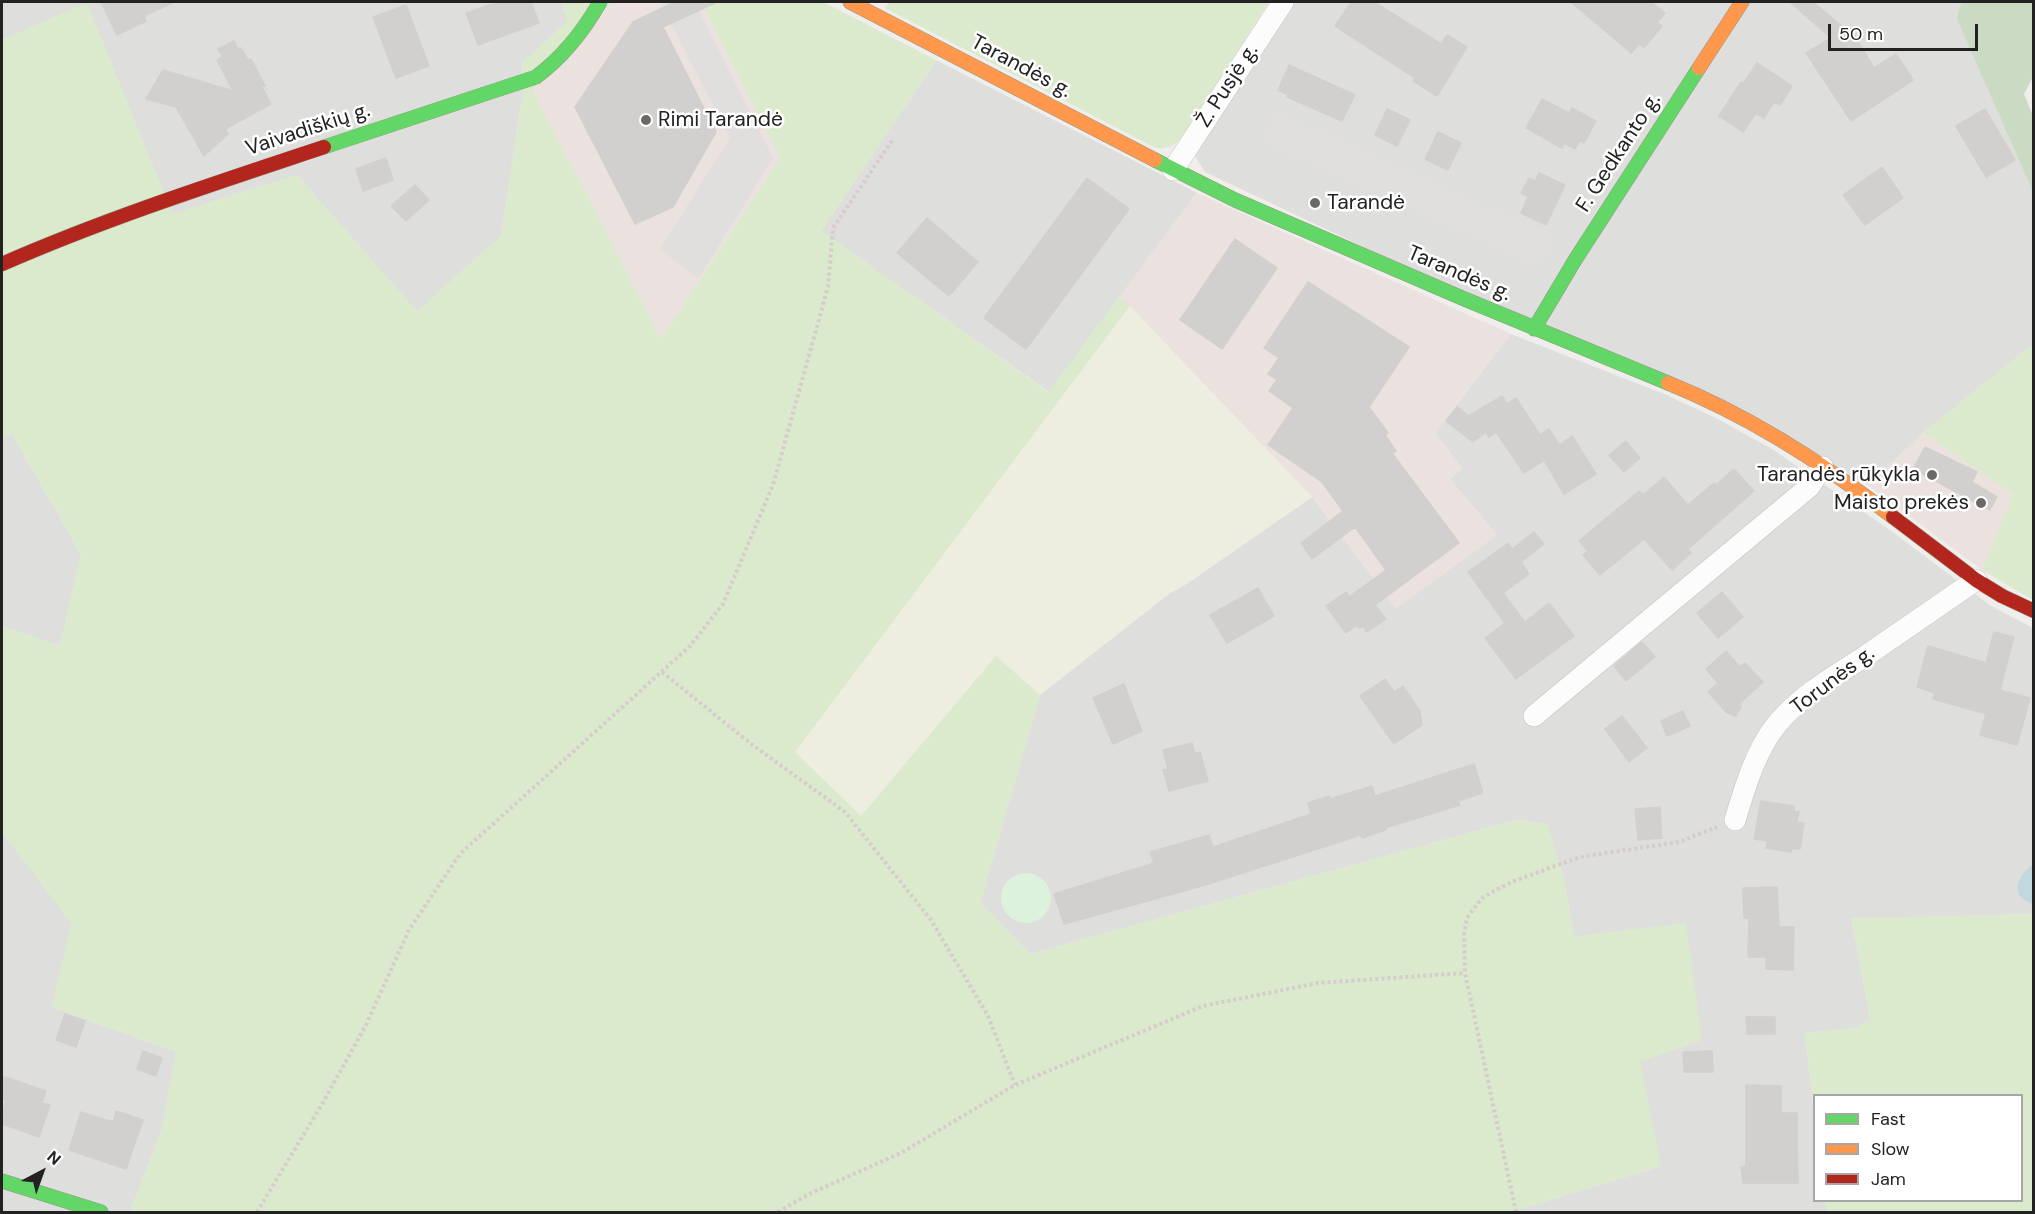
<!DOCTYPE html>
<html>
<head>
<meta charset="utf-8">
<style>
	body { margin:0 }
	#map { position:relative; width:2035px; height:1214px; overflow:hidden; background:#efeeeb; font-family:"DM Sans",sans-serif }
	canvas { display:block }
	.frame { position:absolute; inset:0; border:3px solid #222; pointer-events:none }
	.legend { position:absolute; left:1813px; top:1094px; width:210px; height:108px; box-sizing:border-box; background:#fff; border:2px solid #a7a7a7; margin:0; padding:8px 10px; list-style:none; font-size:18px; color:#222 }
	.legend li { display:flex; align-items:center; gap:12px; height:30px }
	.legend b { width:30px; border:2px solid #a7a7a7 }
	.north { position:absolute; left:12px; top:1142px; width:60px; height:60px; -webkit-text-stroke:4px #fff; paint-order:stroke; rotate:41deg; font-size:16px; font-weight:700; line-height:24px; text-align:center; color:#222 }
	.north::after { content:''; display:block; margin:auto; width:21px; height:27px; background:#222; clip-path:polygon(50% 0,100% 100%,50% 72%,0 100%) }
	.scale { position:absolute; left:1828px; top:24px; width:150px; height:27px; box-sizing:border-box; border:3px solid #222; border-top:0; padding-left:8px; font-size:18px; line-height:21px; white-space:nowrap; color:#222; -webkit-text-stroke:4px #fff; paint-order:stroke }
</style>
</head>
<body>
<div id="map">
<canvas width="2035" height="1214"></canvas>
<div class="frame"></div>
<ul class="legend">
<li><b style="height:8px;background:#63d668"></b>Fast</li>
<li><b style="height:8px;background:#ff974d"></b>Slow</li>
<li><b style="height:8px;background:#b3261e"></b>Jam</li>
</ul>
<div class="north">N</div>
<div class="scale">50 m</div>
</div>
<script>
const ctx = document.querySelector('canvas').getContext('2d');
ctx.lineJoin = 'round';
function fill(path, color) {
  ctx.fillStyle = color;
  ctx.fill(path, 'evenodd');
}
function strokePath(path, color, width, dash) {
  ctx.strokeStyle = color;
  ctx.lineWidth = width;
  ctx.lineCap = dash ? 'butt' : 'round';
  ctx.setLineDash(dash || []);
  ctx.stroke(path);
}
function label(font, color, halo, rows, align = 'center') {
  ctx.font = font + ' "DM Sans",sans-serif';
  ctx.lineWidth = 5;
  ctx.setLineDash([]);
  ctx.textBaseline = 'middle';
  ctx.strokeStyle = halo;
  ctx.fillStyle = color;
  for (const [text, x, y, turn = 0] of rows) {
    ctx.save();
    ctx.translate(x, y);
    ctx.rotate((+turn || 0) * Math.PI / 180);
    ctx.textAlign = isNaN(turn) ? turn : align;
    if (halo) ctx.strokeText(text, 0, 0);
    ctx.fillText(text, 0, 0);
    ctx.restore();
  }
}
const residential = new Path2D(`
	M2,2H561L568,21L522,63L523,91L501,236L417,312L297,175L173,214L5,38L2,45Z
	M1292,2H1961L1958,19L2033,192V344L1923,433L1868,485L1205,172L1195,156L1198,146Z
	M936,60L1197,193L1049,392L821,231Z
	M1511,334L1664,394L1716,418L1772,449L1890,530L1991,606L2033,628V914L1852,919L1870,1019L1857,1028L1805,1033L1814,1112V1200L1825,1201L1827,1212H1510L1661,1166L1574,936L1563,875L1547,824L1516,820L1030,954L980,903L1040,695L1170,593L1188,583L1312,497L1396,608L1497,535L1450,479L1462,468L1435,433Z
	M12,434L81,554L60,646L2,626V437Z
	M2,832L72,923L52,1007L176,1052L162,1129L130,1212H2Z`);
const commercial = new Path2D(`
	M613,2H701L780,158L661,339L533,90Z
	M1197,193L1511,334L1435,433L1463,469L1450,479L1497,535L1396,609L1312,497L1119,297Z
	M1923,433L2014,494L1982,570L1868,485Z`);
const farmland = new Path2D(`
	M1130,306L1312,497L1188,583L1170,593L1040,695L996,657L860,816L794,752Z`);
const grass = new Path2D(`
	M561,2H613L533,90L661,339L780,158L701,2H823L936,60L822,231L1048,392L1119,297L1130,306L795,752L861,816L996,656L1040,695L980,903L1030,954L1516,820L1547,824L1563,875L1574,936L1686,923L1702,1040L1640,1062L1661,1166L1510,1212H130L162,1129L176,1052L52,1007L71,923L2,832V626L60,646L81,554L12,434L2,437V45L5,38L87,3L173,214L297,175L417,311L501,236L523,91L522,63L568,21Z
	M889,2H1269L1181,139C1173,146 1167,149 1156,148L885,8Z
	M2033,344V600L1982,570L2013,494L1923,433Z
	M2033,914V1212H1827L1825,1201L2022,1200V1096H1814V1112L1805,1033L1857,1028L1870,1019L1852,918Z`);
const forest = new Path2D(`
	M1961,2H2033V77L2024,94L2033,116V192L1957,19Z`);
const park = new Path2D(`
	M1001 898a25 25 0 1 1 50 0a25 25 0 1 1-50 0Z`);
const parking = new Path2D(`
	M664,2H694L773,158L698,279L660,249L730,138L662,6Z
	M1276,111L1556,238L1542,268L1262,141Z`);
const water = new Path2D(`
	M2033,864V904C2008,896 2017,877 2033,864Z`);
const building = new Path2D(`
	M101,2H174L144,16L146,21L117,35Z
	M499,2H531L539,23L478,45L466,13Z
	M675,2H717L663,27L716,132L673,207L635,224L575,107L633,22Z
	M1351,2H1374L1441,44L1447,35L1467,47L1437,96L1413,81L1415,78L1335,26Z
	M1571,2H1651L1665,13L1657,22L1662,26L1644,48L1639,44L1631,53Z
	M1790,2H1813L1845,29L1849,26L1874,68L1896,54L1913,80L1851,121L1806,53L1831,38Z
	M406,5L429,66L396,78L373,17Z
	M234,41L238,49L241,48L248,60L251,59L265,86L262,87L271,104L225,129L228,134L204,156L176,107L146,99L163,70L233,91L217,60L223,57L218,49Z
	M1757,63L1792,86L1780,105L1774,102L1764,118L1756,113L1743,132L1719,116L1741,82L1743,84Z
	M1289,65L1355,95L1342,121L1287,97L1288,95L1278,90Z
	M1542,99L1569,113L1572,108L1596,121L1584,143L1580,140L1575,149L1564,143L1562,148L1526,128Z
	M1387,109L1410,120L1397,146L1375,135Z
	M1985,109L2015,160L1986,177L1956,126Z
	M1438,132L1461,143L1448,170L1425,159Z
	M386,158L393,180L363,191L356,169Z
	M1882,167L1903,198L1865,225L1843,195Z
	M1539,173L1565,185L1546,225L1521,213L1528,197L1521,193L1529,178L1535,181Z
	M1087,178L1129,209L1026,349L984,318Z
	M415,185L429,200L406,221L391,206Z
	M927,218L978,262L949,296L897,253Z
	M1235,239L1277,268L1222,349L1180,320Z
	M1308,282L1409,347L1369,407L1388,433L1385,435L1396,451L1392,453L1459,543L1375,605L1386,619L1367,632L1363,626L1359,628L1357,625L1346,633L1326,606L1346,592L1349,597L1386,570L1355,527L1312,559L1301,543L1343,511L1322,482L1268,445L1293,408L1269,391L1277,380L1268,374L1279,358L1264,348Z
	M1502,396L1507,404L1516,398L1540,435L1549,429L1559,445L1572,436L1596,474L1564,494L1544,460L1524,473L1496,432L1489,437L1486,432L1473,442L1446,421L1457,407L1469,416Z
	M1626,441L1640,458L1624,472L1609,455Z
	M1925,447L1977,472L1972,482L1997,497L1990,510L1913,469Z
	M1734,469L1754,491L1688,549L1691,553L1672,570L1644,539L1600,575L1583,555L1588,551L1579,541L1639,491L1643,495L1664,477L1688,505L1714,483L1716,485Z
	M1534,532L1544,544L1521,562L1529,574L1503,593L1525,622L1549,603L1574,636L1516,679L1485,638L1505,623L1468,572L1508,543L1512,549Z
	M1258,588L1274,616L1227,643L1210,615Z
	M1722,592L1743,617L1718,638L1697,613Z
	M1994,632L2014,637L2000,690L2030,698L2017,745L1980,735L1986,714L1933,699L1935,693L1917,687L1928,646L1986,663Z
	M1642,642L1655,657L1626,681L1614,666Z
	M1726,651L1740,667L1745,663L1763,682L1740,703L1741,707L1736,716L1727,713L1708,692L1718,683L1706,669Z
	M1385,679L1394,692L1403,686L1420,711L1422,725L1394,744L1360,696Z
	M1124,684L1142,731L1113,744L1093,698Z
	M1683,711L1690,726L1667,736L1661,721Z
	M1622,716L1647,748L1629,762L1605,729Z
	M1192,743L1195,754L1200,752L1208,781L1169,791L1163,770L1168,769L1163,750Z
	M1474,764L1483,793L1458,801L1460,805L1385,828L1386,830L1362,838L1361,835L1202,886L1064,924L1054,894L1154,863L1150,852L1209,835L1213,847L1311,814L1308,803L1329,796L1330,799L1372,786L1375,796Z
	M1761,801L1794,806V811L1799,812L1797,822L1804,823L1800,849L1792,848L1791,852L1766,848L1767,841L1754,839Z
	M1660,807L1662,838L1638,840L1635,809Z
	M1777,887L1779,927H1794L1793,970L1766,969V957H1748L1749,918H1744L1743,888Z
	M65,1014L85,1021L76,1047L56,1040Z
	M1746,1017H1775V1034H1747Z
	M143,1051L162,1058L156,1076L137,1069Z
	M1712,1051L1713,1072H1684L1683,1052Z
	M2,1076L46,1091L42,1103L50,1105L39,1137L2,1124V1113L6,1100L2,1098Z
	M1746,1085L1781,1086V1113H1797L1798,1183H1743L1741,1167L1746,1166Z
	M116,1111L143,1120L126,1169L69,1150L81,1112L113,1122Z`);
const path = new Path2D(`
	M662,672L750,743L845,812L931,920L988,1016L1015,1085
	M257,1212L325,1099L366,1025L409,930L460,854L690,646L723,604L773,485L828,287L833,228L893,139
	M778,1212L811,1193L901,1153L1015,1085L1203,1006L1318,983L1465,973
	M1516,1212L1465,973L1464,935L1467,918L1481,899L1492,892L1514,881L1580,857L1679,842L1717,827`);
const street = new Path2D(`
	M1173,170L1283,2
	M1534,716L1809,487L1823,467
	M1735,820C1745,788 1755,751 1777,724C1801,695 1836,675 1867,655C1903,630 1940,605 1976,580`);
const fast = new Path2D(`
	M324,147L536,77C564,56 583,32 600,2
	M1155,160L1235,200L1462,298L1668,383
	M1534,329L1575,260L1699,68
	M2,1181L101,1212`);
const slow = new Path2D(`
	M850,2L1155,160
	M1699,68L1742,2
	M1668,383C1750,416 1823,463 1893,517`);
const jam = new Path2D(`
	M2,264C107,218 216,183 324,147
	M1893,517L1976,580L2002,596L2034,611`);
const markers = [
	[646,120,6,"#6a6968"],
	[1315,203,6,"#6a6968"],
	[1932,475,6,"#6a6968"],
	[1981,503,6,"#6a6968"]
];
const streetNames = [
	["Tarandės g.",1021,67,28],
	["Ž. Pusjė g.",1228,86,-57],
	["Vaivadiškių g.",308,130,-18],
	["F. Gedkanto g.",1619,153,-57],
	["Tarandės g.",1459,274,23],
	["Torunės g.",1833,681,-37]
];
const poiNames = [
	["Rimi Tarandė",658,120],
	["Tarandė",1327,203],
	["Tarandės rūkykla",1920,475,"right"],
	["Maisto prekės",1969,503,"right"]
];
fill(residential, '#dededc');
fill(commercial, '#ebe1de');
fill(farmland, '#edede0');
fill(grass, '#dbe9cd');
fill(forest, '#cbdbc3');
fill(park, '#dcf2dd');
fill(parking, '#e0dfde');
fill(water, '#c2d8df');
fill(building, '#d2d0ce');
strokePath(building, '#d2d0cd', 1.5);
strokePath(street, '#c5c5c3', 22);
strokePath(fast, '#959884', 15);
strokePath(slow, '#959884', 15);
strokePath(jam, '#959884', 15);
strokePath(path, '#d6cccb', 4, [3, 3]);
strokePath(street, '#fdfcfc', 21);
strokePath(fast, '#63d668', 14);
strokePath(slow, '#ff974d', 14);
strokePath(jam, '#b3261e', 14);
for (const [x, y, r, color] of markers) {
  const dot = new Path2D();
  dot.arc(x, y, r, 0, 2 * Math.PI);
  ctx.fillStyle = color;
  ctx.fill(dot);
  strokePath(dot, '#fff', 2);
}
label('21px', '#222', '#fff', streetNames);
label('21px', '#222', '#fff', poiNames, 'left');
</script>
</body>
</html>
